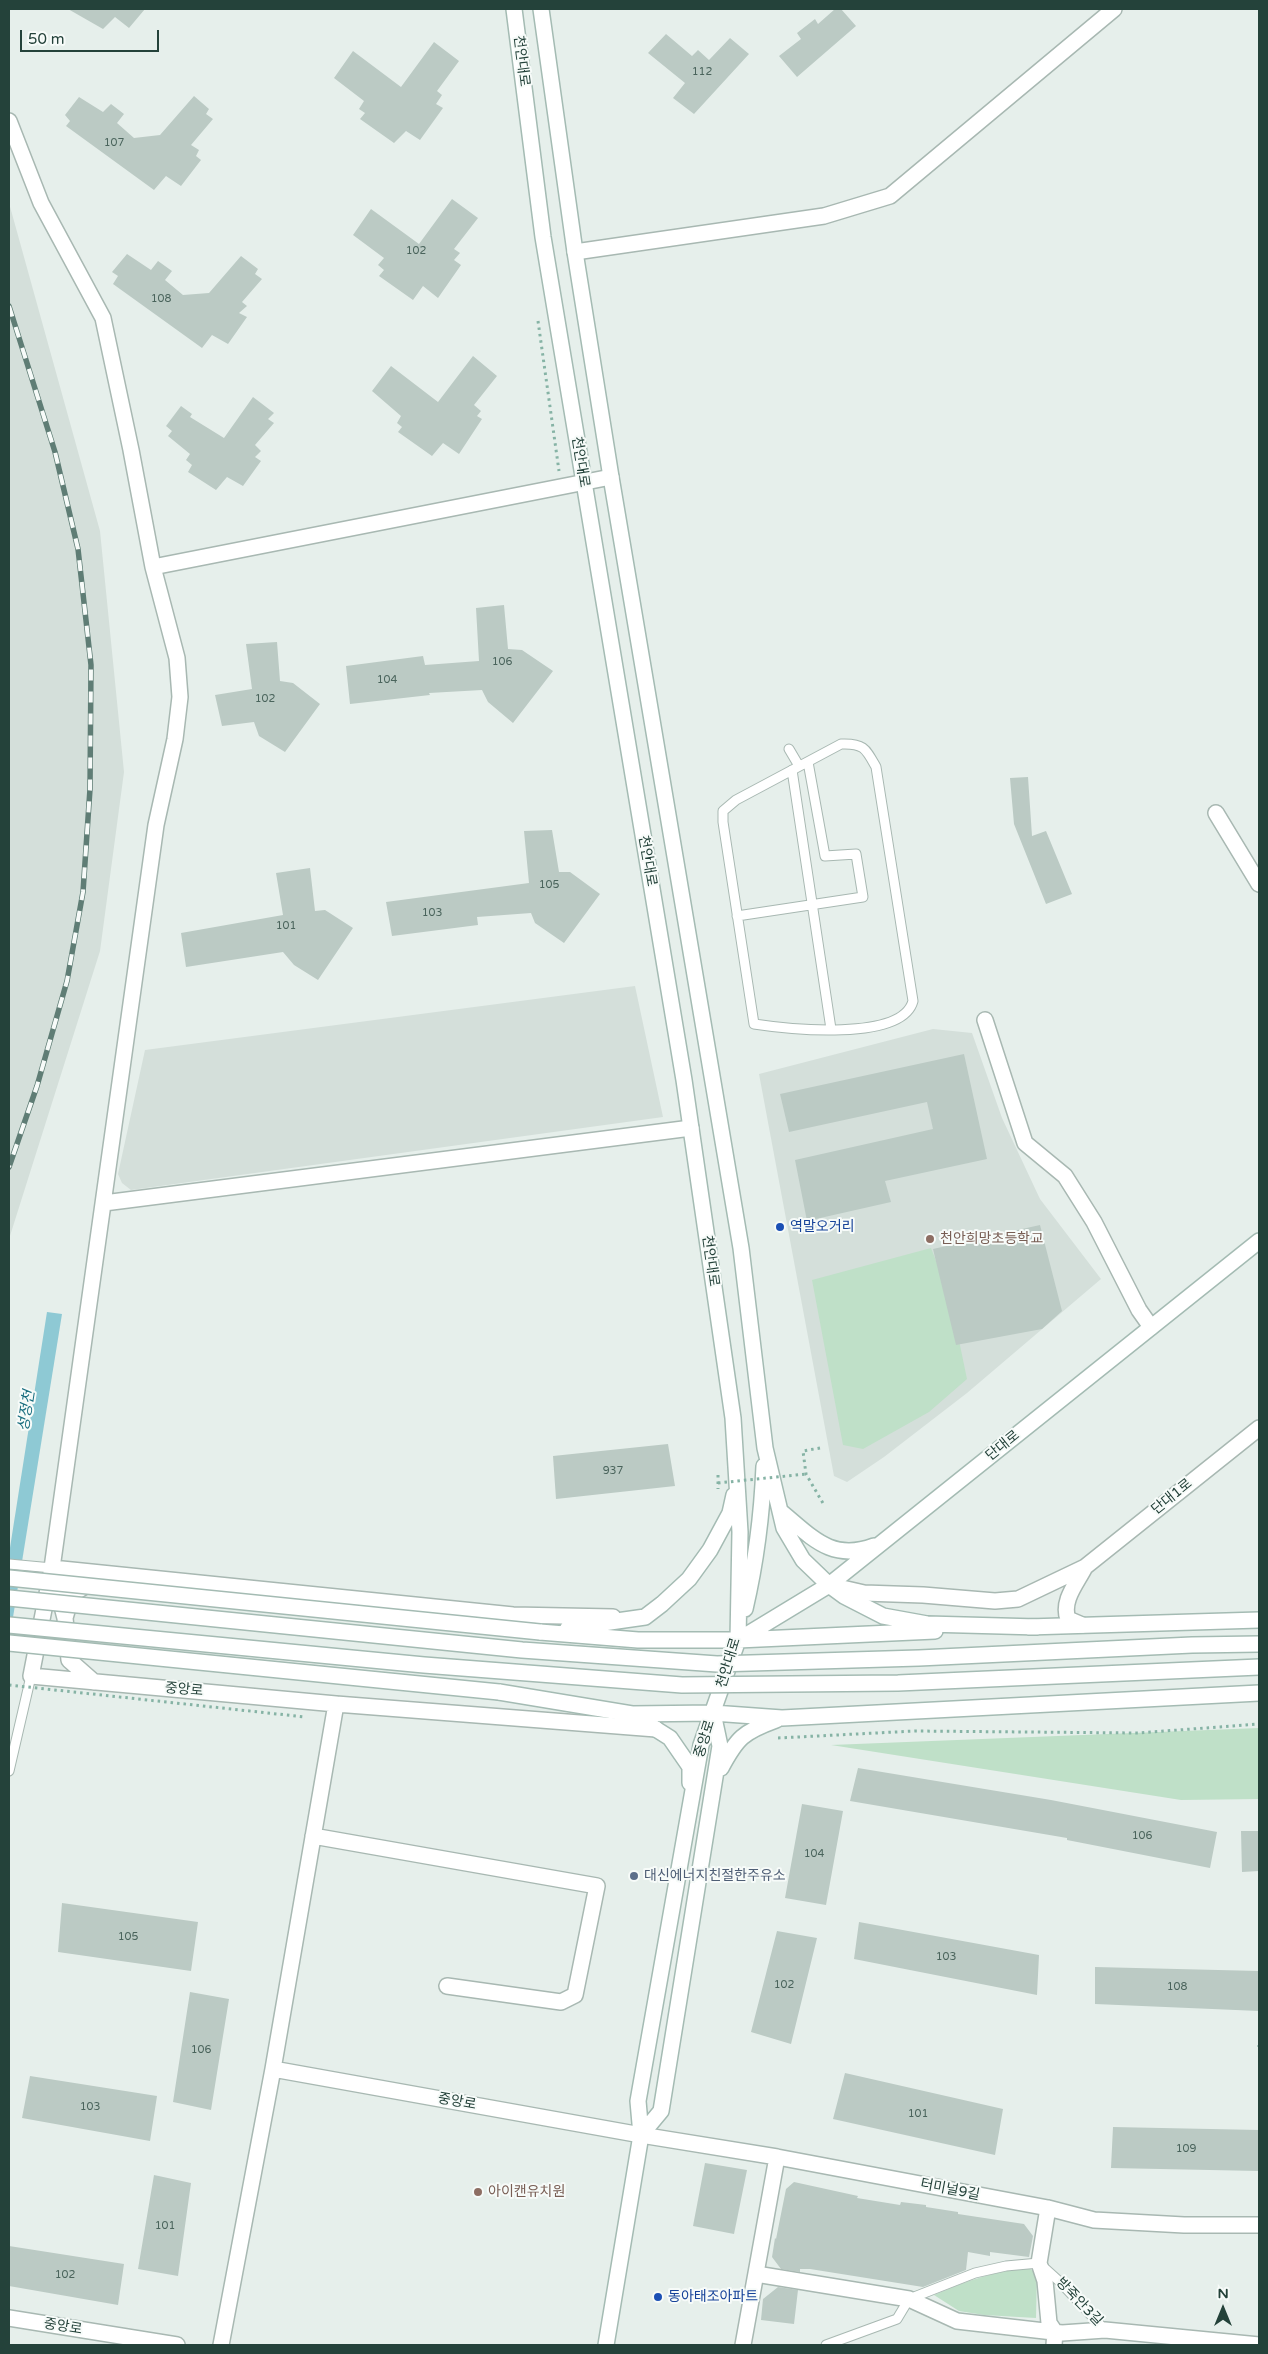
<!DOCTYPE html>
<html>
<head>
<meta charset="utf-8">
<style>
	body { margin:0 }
	#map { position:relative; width:1268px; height:2354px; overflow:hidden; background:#e6efeb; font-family:"Varela Round",sans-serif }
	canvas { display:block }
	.frame { position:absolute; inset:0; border:10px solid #24423a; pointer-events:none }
	.north { position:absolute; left:1198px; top:2284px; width:50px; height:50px; -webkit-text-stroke:4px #f7fbf9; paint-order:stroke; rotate:0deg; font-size:14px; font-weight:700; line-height:20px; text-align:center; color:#24423a }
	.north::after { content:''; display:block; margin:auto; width:18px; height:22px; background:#24423a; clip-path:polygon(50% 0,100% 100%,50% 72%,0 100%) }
	.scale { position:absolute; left:20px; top:30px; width:139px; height:22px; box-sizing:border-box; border:2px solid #24423a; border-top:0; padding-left:6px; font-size:15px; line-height:18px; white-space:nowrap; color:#24423a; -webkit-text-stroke:4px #f7fbf9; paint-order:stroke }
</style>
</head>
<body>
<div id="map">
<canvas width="1268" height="2354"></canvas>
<div class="frame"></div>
<div class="north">N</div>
<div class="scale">50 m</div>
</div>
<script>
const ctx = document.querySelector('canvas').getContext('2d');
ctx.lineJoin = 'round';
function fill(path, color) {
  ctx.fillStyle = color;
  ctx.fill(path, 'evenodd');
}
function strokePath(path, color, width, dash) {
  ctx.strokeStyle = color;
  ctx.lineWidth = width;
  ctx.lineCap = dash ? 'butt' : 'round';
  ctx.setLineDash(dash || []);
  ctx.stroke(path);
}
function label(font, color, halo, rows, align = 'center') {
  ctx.font = font + ' "Varela Round","Noto Sans KR",sans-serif';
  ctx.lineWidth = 4;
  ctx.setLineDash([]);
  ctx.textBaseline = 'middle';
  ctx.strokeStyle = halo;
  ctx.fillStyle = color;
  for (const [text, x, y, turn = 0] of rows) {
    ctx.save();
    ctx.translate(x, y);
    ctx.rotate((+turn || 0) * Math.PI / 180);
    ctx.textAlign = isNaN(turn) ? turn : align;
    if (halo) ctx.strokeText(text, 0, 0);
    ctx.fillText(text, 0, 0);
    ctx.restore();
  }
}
const built = new Path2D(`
	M9,203L100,531L124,772L100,951L9,1239Z
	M635,986L663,1117L131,1190L122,1183L118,1174L145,1050Z
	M933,1029L972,1033L1002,1118L1040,1199L1101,1279L967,1393L884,1457L847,1482L834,1476L759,1074Z`);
const green = new Path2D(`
	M931,1248L950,1297L967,1379L929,1412L863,1449L843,1445L812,1280Z
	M1259,1728V1799L1181,1800L831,1745Z
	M1029,2268L1037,2274L1036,2318L984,2315L959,2311L934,2295C967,2281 993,2271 1029,2268Z`);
const water = new Path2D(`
	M47,1312L62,1314L9,1642V1554Z`);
const building = new Path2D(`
	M68,9H145L129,28L115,17L103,29Z
	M835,9H841L856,26L797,77L779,56L801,39L797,33L815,19L818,24Z
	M666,34L692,56L698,50L709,60L730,38L749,54L694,114L673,98L685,83L648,53Z
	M434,42L459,61L437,91L442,95L436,104L443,108L420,140L406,131L394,143L360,119L365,113L359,109L364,101L334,78L353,51L401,87Z
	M194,96L209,109L206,114L213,119L191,145L199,150L196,156L201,160L181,186L166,176L154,190L66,126L70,121L65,115L79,97L103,112L111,104L124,114L117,123L134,138L160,135Z
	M452,199L478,218L454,249L460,253L454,260L461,265L438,298L423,286L413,300L379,276L384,270L378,265L384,258L353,235L371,209L419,244Z
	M127,254L151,270L158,261L172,271L165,280L183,295L209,293L241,256L258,269L255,274L262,279L242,302L247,306L239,313L247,317L228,344L212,335L202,348L113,284L118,276L112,272Z
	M473,356L497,376L474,405L481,411L477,416L482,419L459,454L443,443L432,456L398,432L402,427L397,423L401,416L372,391L391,366L438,402Z
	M253,397L274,413L268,419L274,423L255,445L261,451L255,457L261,461L243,486L227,477L216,490L188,472L192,465L186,460L190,454L168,436L172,431L166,426L181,406L192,414L190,417L224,438Z
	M504,605L508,649L522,650L553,671L513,723L488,702L482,690L429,693L430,695L350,704L346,666L423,656L425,665L479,661L476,608Z
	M277,642L280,681L293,683L320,704L285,752L259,736L254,722L222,726L215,695L252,689L246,644Z
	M1028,777L1032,836L1046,831L1072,894L1046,904L1014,824L1010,778Z
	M552,830L559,872H570L600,894L564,943L535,923L531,913L477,917L478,925L392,936L386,902L529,883L524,831Z
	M310,868L315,911L325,910L353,928L318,980L294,965L283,952L186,967L181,933L283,915L276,873Z
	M964,1054L987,1159L885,1181L891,1202L807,1221L795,1160L933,1129L927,1102L789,1132L780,1094Z
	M1040,1225L1062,1311L1042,1329L956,1345L933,1249Z
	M668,1444L675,1486L556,1499L553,1456Z
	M858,1768L1051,1800L1217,1832L1210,1868L1067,1840V1838L850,1801Z
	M802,1804L843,1811L826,1905L785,1898Z
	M1241,1831H1259V1871L1242,1872Z
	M62,1903L198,1922L191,1971L58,1952Z
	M859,1922L1039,1955L1037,1995L854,1959Z
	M777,1931L817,1938L791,2044L751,2032Z
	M1095,1967L1259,1971V2011L1095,2004Z
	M190,1992L229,1999L211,2110L173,2102Z
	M845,2073L1003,2109L995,2155L833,2119Z
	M30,2076L157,2096L150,2141L22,2118Z
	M1113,2127L1259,2130V2171L1111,2168Z
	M705,2163L747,2170L734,2234L693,2226Z
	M154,2175L191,2183L178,2276L138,2269Z
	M794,2182L858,2196L857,2198L900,2205L901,2202L926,2205V2207L958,2212V2214L1024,2224L1033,2236L1029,2257L990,2252V2256L968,2252L966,2270L923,2287L810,2269H800V2272L781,2269L772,2257L775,2238L776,2239L786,2189Z
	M9,2246L124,2264L118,2305L9,2286Z
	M778,2287L798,2290L794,2324L761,2320L763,2299Z`);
const path = new Path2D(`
	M538,321L559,471
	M820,1448L803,1451L806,1474L824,1505
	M718,1475V1489
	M778,1738L915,1731L1138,1733L1259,1724
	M1258,2047L1259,2046`);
const lane = new Path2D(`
	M841,744C864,743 866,749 876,767L913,1001C902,1042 787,1029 754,1024L723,822V811L736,800Z
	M789,749L799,766
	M792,770L831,1029
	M737,916L863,897L856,854L825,856L808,762
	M9,1564L52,1568
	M9,1771L31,1676
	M826,2345L897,2319L909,2299L975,2273L1006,2266L1039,2263L1060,2282L1105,2330`);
const street = new Path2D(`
	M9,121L41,203L103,318L131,450L153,567L177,658L180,697L175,739L156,825L52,1568L31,1676L336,1704L656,1729
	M575,252L824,216L890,196L1114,9
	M153,567L611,477
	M1216,813L1259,884
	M985,1020L1025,1143L1065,1176L1094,1222L1139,1310L1151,1327
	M104,1203L691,1128
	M92,1582L72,1594L65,1618L69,1660L94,1682
	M829,1585L864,1593L923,1595L995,1601L1018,1599L1085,1567L1259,1428
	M65,1618L52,1568L513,1615L613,1617
	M1082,1625L1068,1619C1061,1601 1077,1583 1085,1567
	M313,1836L597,1886L575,1995L561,2002L447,1986
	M273,2069L641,2135L777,2157L1048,2208L1094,2220L1184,2225H1259
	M1048,2208L1039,2263L1045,2281L1049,2323L1055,2332L1054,2345
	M756,2274L909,2299L957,2321L1062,2333L1105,2330L1259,2345
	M9,2318L177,2345
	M221,2345L273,2069L336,1704
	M743,2345L777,2157`);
const secondary = new Path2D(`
	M514,9L543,237L684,1080L733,1418L740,1532L738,1640L701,1745L638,2101L641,2135L606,2345
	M541,9L575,252L611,477L741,1248L765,1448L784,1528L803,1560L829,1585L844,1596L883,1616L927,1624L1038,1627
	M780,1511C812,1537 831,1562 874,1546
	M745,1609C756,1562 762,1514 764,1466
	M1028,1627L1259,1620
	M568,1628L645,1617L662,1604L689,1579L710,1550L730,1513L734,1495
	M540,1632L638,1640H738L935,1631
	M740,1639L829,1585L1259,1241
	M499,1692L632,1714L713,1713L782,1718L1259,1693
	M632,1714L670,1738L690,1767V1783
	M721,1768C737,1738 743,1732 776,1720
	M641,2135L661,2111L720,1746L713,1713`);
const rail = new Path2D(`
	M9,306L55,452L78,549L91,665L90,789L83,892L67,981L37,1086L9,1167`);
const pathBridge = new Path2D(`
	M718,1483L806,1474
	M9,1685L305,1717`);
const secondaryBridge = new Path2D(`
	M9,1578L540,1632
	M9,1598L522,1650L717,1664L919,1658L1192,1645L1259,1644
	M9,1625L424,1665L682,1685L898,1683L1259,1667
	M9,1643L499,1692`);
const markers = [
	[780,1227,5,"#1a4fb4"],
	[930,1239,5,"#8d6e63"],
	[634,1876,5,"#5c6f8a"],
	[478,2192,5,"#8d6e63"],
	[658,2297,5,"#1a4fb4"]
];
const numberNames = [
	["112",702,72],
	["107",114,143],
	["102",416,251],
	["108",161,299],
	["106",502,662],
	["104",387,680],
	["102",265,699],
	["105",549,885],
	["103",432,913],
	["101",286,926],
	["937",613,1471],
	["106",1142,1836],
	["104",814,1854],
	["105",128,1937],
	["103",946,1957],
	["102",784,1985],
	["108",1177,1987],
	["106",201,2050],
	["103",90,2107],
	["101",918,2114],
	["109",1186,2149],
	["101",165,2226],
	["102",65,2275]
];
const streetNames = [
	["천안대로",521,61,83],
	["천안대로",580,462,81],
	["천안대로",647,861,80],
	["천안대로",710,1261,82],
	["단대로",1003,1446,-39],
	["단대1로",1172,1497,-39],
	["천안대로",729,1663,-73],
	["중앙로",184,1690,5],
	["중앙로",705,1739,-73],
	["중앙로",457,2102,10],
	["터미널9길",950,2190,11],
	["방죽안3길",1079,2302,46],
	["중앙로",63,2327,9]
];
const transitNames = [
	["역말오거리",790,1227],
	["동아태조아파트",668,2297]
];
const educationNames = [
	["천안희망초등학교",940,1239],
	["아이캔유치원",488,2192]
];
const serviceNames = [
	["대신에너지친절한주유소",644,1876]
];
const waterNames = [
	["성정천",27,1411,-81]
];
fill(built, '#d4dfda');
fill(green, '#bfe0c8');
fill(water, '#8ec9d4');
fill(building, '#bbcac4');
strokePath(lane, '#a8b8b2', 11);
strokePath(street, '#a8b8b2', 18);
strokePath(secondary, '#a4bbb3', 18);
strokePath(path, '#86b3a5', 3, [2.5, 4]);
strokePath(lane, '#fff', 9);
strokePath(street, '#fff', 15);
strokePath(secondary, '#fff', 15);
strokePath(rail, '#5f7d75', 5.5);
strokePath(rail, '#f7fbf9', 4, [11]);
strokePath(secondaryBridge, '#a4bbb3', 18, []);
strokePath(pathBridge, '#86b3a5', 3, [2.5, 4]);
strokePath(secondaryBridge, '#fff', 15);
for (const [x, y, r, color] of markers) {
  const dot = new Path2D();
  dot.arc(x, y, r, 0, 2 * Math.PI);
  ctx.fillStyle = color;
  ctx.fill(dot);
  strokePath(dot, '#f7fbf9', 2);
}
label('11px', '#4a645c', null, numberNames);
label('14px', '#24423a', '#f7fbf9', streetNames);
label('14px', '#164399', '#f7fbf9', transitNames, 'left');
label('14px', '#785e54', '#f7fbf9', educationNames, 'left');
label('14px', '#4e5e75', '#f7fbf9', serviceNames, 'left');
label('italic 15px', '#1c6f80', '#f7fbf9', waterNames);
</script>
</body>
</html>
